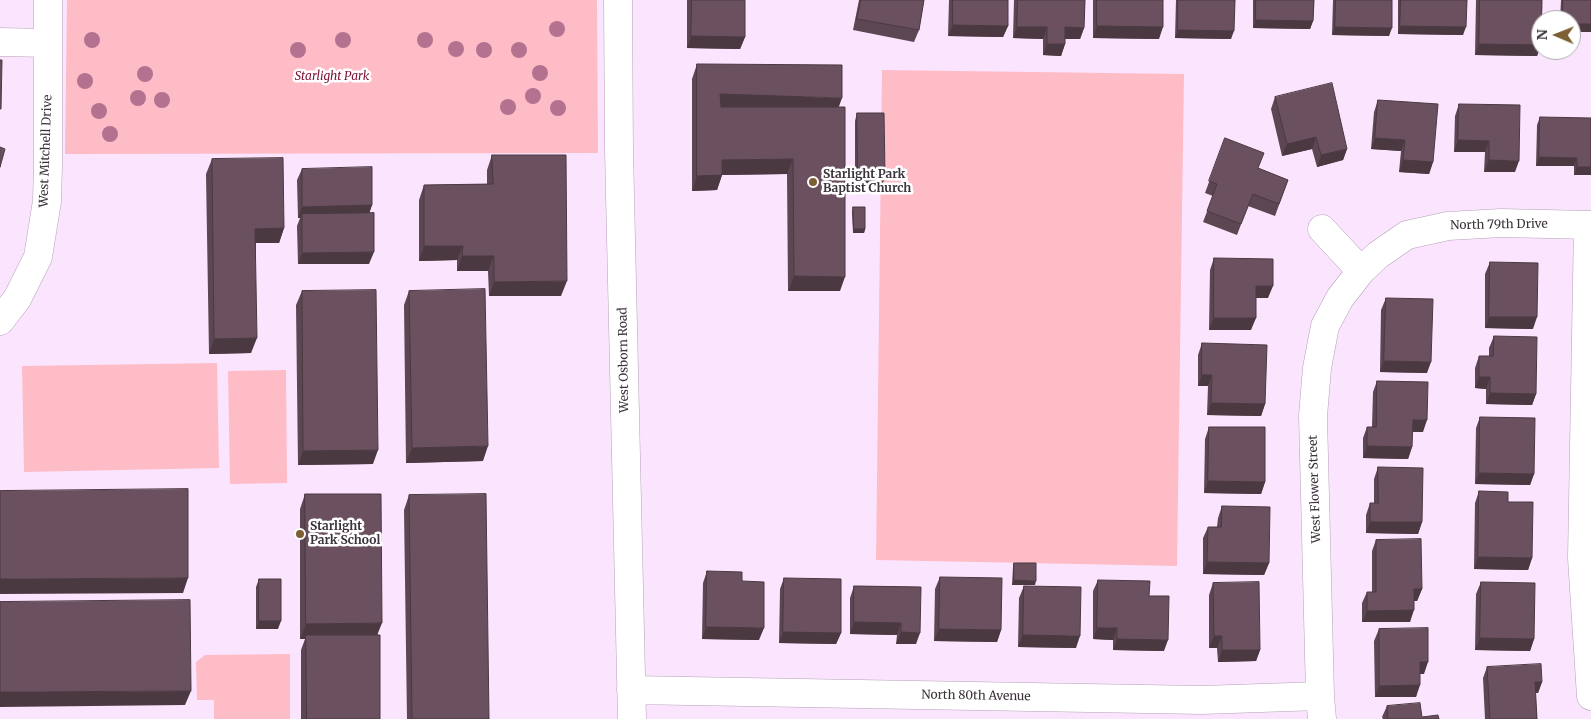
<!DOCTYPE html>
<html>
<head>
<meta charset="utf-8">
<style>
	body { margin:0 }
	#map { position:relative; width:1591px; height:719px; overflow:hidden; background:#fbe5fe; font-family:Merriweather,serif }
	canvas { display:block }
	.north { position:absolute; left:1531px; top:10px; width:50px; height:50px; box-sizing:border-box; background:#fff; border:1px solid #b1adb1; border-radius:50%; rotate:271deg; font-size:14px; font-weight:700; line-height:20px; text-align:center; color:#3b323c }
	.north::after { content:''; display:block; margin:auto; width:18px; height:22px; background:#7c5f33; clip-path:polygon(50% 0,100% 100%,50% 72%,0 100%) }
</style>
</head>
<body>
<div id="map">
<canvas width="1591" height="719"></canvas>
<div class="north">N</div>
</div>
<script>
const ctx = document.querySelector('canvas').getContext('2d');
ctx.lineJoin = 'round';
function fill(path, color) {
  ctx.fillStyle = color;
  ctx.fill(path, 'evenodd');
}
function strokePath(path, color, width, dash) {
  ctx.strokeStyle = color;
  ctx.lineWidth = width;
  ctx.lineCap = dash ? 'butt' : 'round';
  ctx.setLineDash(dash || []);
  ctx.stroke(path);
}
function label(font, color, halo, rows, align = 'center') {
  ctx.font = font + ' Merriweather,serif';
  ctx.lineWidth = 5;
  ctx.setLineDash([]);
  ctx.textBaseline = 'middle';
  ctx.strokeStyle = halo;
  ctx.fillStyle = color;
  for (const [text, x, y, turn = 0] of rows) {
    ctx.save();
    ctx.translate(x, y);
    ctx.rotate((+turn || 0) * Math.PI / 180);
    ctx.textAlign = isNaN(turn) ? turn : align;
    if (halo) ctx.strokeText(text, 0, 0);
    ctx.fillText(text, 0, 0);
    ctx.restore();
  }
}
const green = new Path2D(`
	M67,0H597L598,153L65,154Z
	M882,70L1184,74L1177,566L876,560Z
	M217,363L219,468L24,472L22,366Z
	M286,370L287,483L230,484L228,371Z
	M290,654V719H214V700H197L196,662L205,655Z`);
const minor = new Path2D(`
	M618,0L619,151L632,719
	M0,42L48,43
	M1588,225L1582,558L1591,696
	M1322,229L1361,271
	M0,321L17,299L38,257L47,201L48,165V0
	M631,690L1202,700L1320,696
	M1322,719L1320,696L1313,416L1317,368L1325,326L1340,298L1361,271L1378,255L1407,235L1448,226L1501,223L1591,225`);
const trees = [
	[557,29],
	[92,40],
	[343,40],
	[425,40],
	[456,49],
	[298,50],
	[484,50],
	[519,50],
	[540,73],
	[145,74],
	[85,81],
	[533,96],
	[138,98],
	[162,100],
	[508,107],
	[558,108],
	[99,111],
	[110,134]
];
const wall = new Path2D(`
	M687,0H745V37L740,49L687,48Z
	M859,0H924L919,30L914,42L853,30Z
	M949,0H1008V26L1003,37L948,36Z
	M1014,0H1085L1084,28L1080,39H1065V44L1061,56L1043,55V39L1013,38Z
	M1093,0H1163L1159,39L1093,38Z
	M1176,0H1235L1231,39L1175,38Z
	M1253,0H1314L1313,21L1310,29L1253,28Z
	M1333,0H1392L1389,36L1332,35Z
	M1398,0H1467L1463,35L1398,34Z
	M1476,0H1542L1541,45L1537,56L1475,55Z
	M1561,0H1591V32H1571V20H1560Z
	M697,64L838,107L840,291H788L787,174L722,175L717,190L692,191V79Z
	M1275,97L1347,149L1343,160L1317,167L1312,149L1282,156L1271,109Z
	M1378,100L1433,162L1429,174L1399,172L1401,151L1371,149L1374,112Z
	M1459,104L1515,172H1484L1485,152H1454L1455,116Z
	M857,113L885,177L882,185H855V121Z
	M1540,117L1591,175H1574V166H1536L1537,125Z
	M1225,138L1258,168L1288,180L1275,216L1248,206L1237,235L1203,222L1213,196L1205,193Z
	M492,155L561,296H489L488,271H457V260L419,261V200L424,185L487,184V170Z
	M212,159L284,228L279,243H256L251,353L209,354L206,174Z
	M302,169L372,205L369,213V264H298L297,226L300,218H298L297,180Z
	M853,207L865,229L864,233H853L852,212Z
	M1214,258L1268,298H1256L1251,330H1209L1210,270Z
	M1490,262L1533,329L1485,328V274Z
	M302,291L373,464L298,465L296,305Z
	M409,291L483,461L406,463L404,305Z
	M1386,298L1427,373L1380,372L1381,310Z
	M1494,336L1536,394L1532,405L1486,404V389L1475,388V368L1479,356H1489V348Z
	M1202,343L1265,404L1261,416L1207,415L1208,386H1198V355Z
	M1377,381L1423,432H1412V447L1408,459L1363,458V438L1367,427H1372L1373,392Z
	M1480,417L1534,474L1530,485L1475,484L1476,428Z
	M1209,427L1265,482L1261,494L1204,493L1205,439Z
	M1378,467L1422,522L1418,534L1366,533V515L1370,503H1374V479Z
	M1479,491L1508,502L1532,558L1528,570L1474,569L1475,503Z
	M305,494L378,635L380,719H301V650L305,639H300V509Z
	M409,495L489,719H407L404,510Z
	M1222,506L1269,563L1264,575L1203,574V538L1208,527H1217L1218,518Z
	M1376,540L1422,589L1417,601H1414L1410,622H1362V603L1367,592H1372V551Z
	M1014,563L1035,585H1012L1013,567Z
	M707,571L742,581L759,640L702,639L703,583Z
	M940,577L1001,630L997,642L934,641L935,589Z
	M784,578L841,633L836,644L779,643L780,589Z
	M259,579L278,629H256V587Z
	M1098,580L1149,596L1164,651L1113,650V640L1093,639V591Z
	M1481,582L1534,639L1530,651L1475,650L1476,594Z
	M1213,583L1260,650L1256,661L1218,662L1217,648H1209V595Z
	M854,586L921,587L916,644H896L897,635L850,634V598Z
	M1024,586L1076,648L1018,647L1019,598Z
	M1379,629L1424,674H1420L1416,697H1375L1374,641Z
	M1487,667L1542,682L1538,693H1535L1537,719H1485L1483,678Z
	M1387,706L1422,717L1439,719H1383L1382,717Z`);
const shadedWall = new Path2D(`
	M1256,20L1313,21L1310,29L1253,28Z
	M1571,24H1591V32H1571Z
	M953,25L1008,26L1003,37L948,36Z
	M1097,26L1163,27L1159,39L1093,38Z
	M1400,26L1466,27L1463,35L1398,34Z
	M1017,27H1047L1043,39L1013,38Z
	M1065,27L1084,28L1080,39H1061Z
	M1335,27L1392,28L1389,36L1332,35Z
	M1178,30L1234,31L1231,39L1175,38Z
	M691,36L745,37L740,49L687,48Z
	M1047,44H1065L1061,56L1043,55Z
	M1479,44L1541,45L1537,56L1475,55Z
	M720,94L842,98L837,112L715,109Z
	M1316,137L1312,149L1282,156L1287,144Z
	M1375,138L1405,140L1401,151L1371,149Z
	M1458,140L1489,141L1485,152H1454Z
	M1347,149L1343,160L1317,167L1321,155Z
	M1539,157L1577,158L1574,166H1536Z
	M793,159L787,174L717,175L722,160Z
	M1403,160L1433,162L1429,174L1399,172Z
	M1489,160L1519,161L1515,172H1484Z
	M1577,167H1591V175H1574Z
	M722,175L717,190L692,191L697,176Z
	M858,177H885L882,185H855Z
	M372,205L368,217L302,214L300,218H298L302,207Z
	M284,228L279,243H250L255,229Z
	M854,229H865L864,233H853Z
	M424,246H463L457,260L419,261Z
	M374,252L369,264H298L302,253Z
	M462,256H494L488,271H457Z
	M794,276L845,277L840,291H788Z
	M567,281L561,296H489L494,282Z
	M1256,286H1273L1268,298H1252Z
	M1489,317H1537L1533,329L1485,328Z
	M1214,318H1256L1251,330H1209Z
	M257,338L251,353L209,354L214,339Z
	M1384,361L1431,362L1427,373L1380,372Z
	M1202,375H1212L1208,386H1198Z
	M1479,377H1490L1486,389L1475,388Z
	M1490,393L1536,394L1532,405L1486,404Z
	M1211,403L1265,404L1261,416L1207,415Z
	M1413,420H1427L1423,432H1408Z
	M488,446L483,461L406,463L412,448Z
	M1367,446L1412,447L1408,459L1363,458Z
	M378,450L373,464L298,465L303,451Z
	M1479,473L1534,474L1530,485L1475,484Z
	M1208,481L1265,482L1261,494L1204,493Z
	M1370,522H1422L1418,534L1366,533Z
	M1478,557L1532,558L1528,570L1474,569Z
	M1207,562L1269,563L1264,575L1203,574Z
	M188,578L183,593L0,594V579Z
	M1014,580L1036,581L1035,585H1012Z
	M1414,589H1422L1417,601H1410Z
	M1414,610L1410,622H1362L1367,611Z
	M259,621H281L278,629H256Z
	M854,622L901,623L897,635L850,634Z
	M382,623L376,638L306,635L305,639H300L306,624Z
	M706,627L764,628L759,640L702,639Z
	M1097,628H1117L1113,640L1093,639Z
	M939,629L1001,630L997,642L934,641Z
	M783,632L841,633L836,644L779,643Z
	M901,632L920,633L916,644H896Z
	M1023,635L1080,636L1076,648L1018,647Z
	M1214,636H1222L1217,648H1209Z
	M1480,638L1534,639L1530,651L1475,650Z
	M1117,639L1168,640L1164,651L1113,650Z
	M1222,650H1260L1256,661L1218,662Z
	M1420,662H1428L1424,674H1416Z
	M1535,682H1542L1538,693H1530Z
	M1420,685L1416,697H1375L1379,686Z
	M191,691L185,705L0,707V692Z`);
const building = new Path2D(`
	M692,0H745V37L691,36Z
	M861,0H924L919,30L857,19Z
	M953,0H1008V26L953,25Z
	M1018,0H1085L1084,28L1065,27V44H1047V27H1017Z
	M1097,0H1163V27L1097,26Z
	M1178,0H1235L1234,31L1178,30Z
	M1256,0H1314L1313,21L1256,20Z
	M1336,0H1392V28L1335,27Z
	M1401,0H1467L1466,27L1400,26Z
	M1480,0H1542L1541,45L1479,44Z
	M1563,0H1591V24H1571V20H1563Z
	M0,60H2L1,109H0Z
	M697,64L842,65V98L720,94L721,107H845V277L794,276L793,159L722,160V175L697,176Z
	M1332,83L1347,149L1321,155L1316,137L1287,144L1275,97Z
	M1378,100L1438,104L1433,162L1403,160L1405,140L1375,138Z
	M1459,104L1520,105L1519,161L1489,160V141L1458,140Z
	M857,113H884L885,177H858Z
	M1540,117L1591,118V167H1577V158L1539,157Z
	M1225,138L1264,153L1258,168L1288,180L1279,204L1253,194L1241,224L1207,211L1217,184L1209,181Z
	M0,147L5,149L0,167Z
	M492,155H566L567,281L494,282V256H462L463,246H424V185L493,184Z
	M283,158L284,228L255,229L257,338L214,339L212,159Z
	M372,167V205L302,207V169Z
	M853,207H865V229H854Z
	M374,213V252L302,253V214Z
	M1214,258L1273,259V286H1256V318H1214Z
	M1490,262L1538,263L1537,317H1489Z
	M485,289L488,446L412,448L409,291Z
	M376,290L378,450L303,451L302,291Z
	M1386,298L1433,299L1431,362L1384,361Z
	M1494,336L1537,337L1536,394L1490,393V377H1479V356H1493Z
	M1202,343L1267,345L1265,404L1211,403L1212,375H1202Z
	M1377,381L1428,382L1427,420H1413L1412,447L1367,446V427H1376Z
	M1480,417L1535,418L1534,474L1479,473Z
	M1209,427H1265V482L1208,481Z
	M1378,467L1423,468L1422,522H1370V503H1378Z
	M188,489V578L0,579V491Z
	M1479,491L1508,492V502H1533L1532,558L1478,557Z
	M305,494H381L382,623L306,624Z
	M486,494L489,719H412L409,495Z
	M1222,506L1270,507L1269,563L1207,562L1208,527H1221Z
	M1421,539L1422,589H1414V610L1367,611V592H1376V540Z
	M1014,563H1036V581L1014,580Z
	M707,571L742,572V581L764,582V628L706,627Z
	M940,577L1002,578L1001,630L939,629Z
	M784,578L841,579V633L783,632Z
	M259,579H281V621H259Z
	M1098,580L1150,581L1149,596H1169L1168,640L1117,639V628H1097Z
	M1259,582L1260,650H1222V636H1214L1213,583Z
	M1481,582L1535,583L1534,639L1480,638Z
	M854,586L921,587L920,633L901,632V623L854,622Z
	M1024,586L1081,587L1080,636L1023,635Z
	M190,600L191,691L0,692V602Z
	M1428,628V662H1420V685L1379,686V629Z
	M306,635H380V719H307Z
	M1541,664L1542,682H1535L1537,719H1490L1487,667Z
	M1420,703L1422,717L1438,715L1439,719H1388L1387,706Z`);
const markers = [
	[813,182,5,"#7c5f33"],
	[300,534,5,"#7c5f33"]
];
const parkNames = [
	["Starlight Park",332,77]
];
const streetNames = [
	["West Mitchell Drive",46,151,-88],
	["North 79th Drive",1499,225,-1],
	["West Osborn Road",624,360,-91],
	["West Flower Street",1315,489,-92],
	["North 80th Avenue",976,696,1]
];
const poiNames = [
	["Starlight Park",823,175],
	["Baptist Church",823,189],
	["Starlight",310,527],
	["Park School",310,541]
];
fill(green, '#febcc7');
strokePath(minor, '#b4a0b7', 29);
strokePath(minor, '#fff', 28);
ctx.fillStyle = '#b57290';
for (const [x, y] of trees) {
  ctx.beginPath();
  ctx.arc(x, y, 8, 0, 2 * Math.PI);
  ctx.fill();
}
fill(wall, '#5c4652');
fill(shadedWall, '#4b3942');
fill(building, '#6b515f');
strokePath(building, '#4b3942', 1);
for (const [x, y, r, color] of markers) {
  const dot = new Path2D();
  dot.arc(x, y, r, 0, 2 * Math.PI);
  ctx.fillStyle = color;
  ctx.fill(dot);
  strokePath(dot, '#fff', 2);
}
label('italic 12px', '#7c1436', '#fff', parkNames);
label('12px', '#3b323c', '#fff', streetNames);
label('bold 12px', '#3b323c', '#fff', poiNames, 'left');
</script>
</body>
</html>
